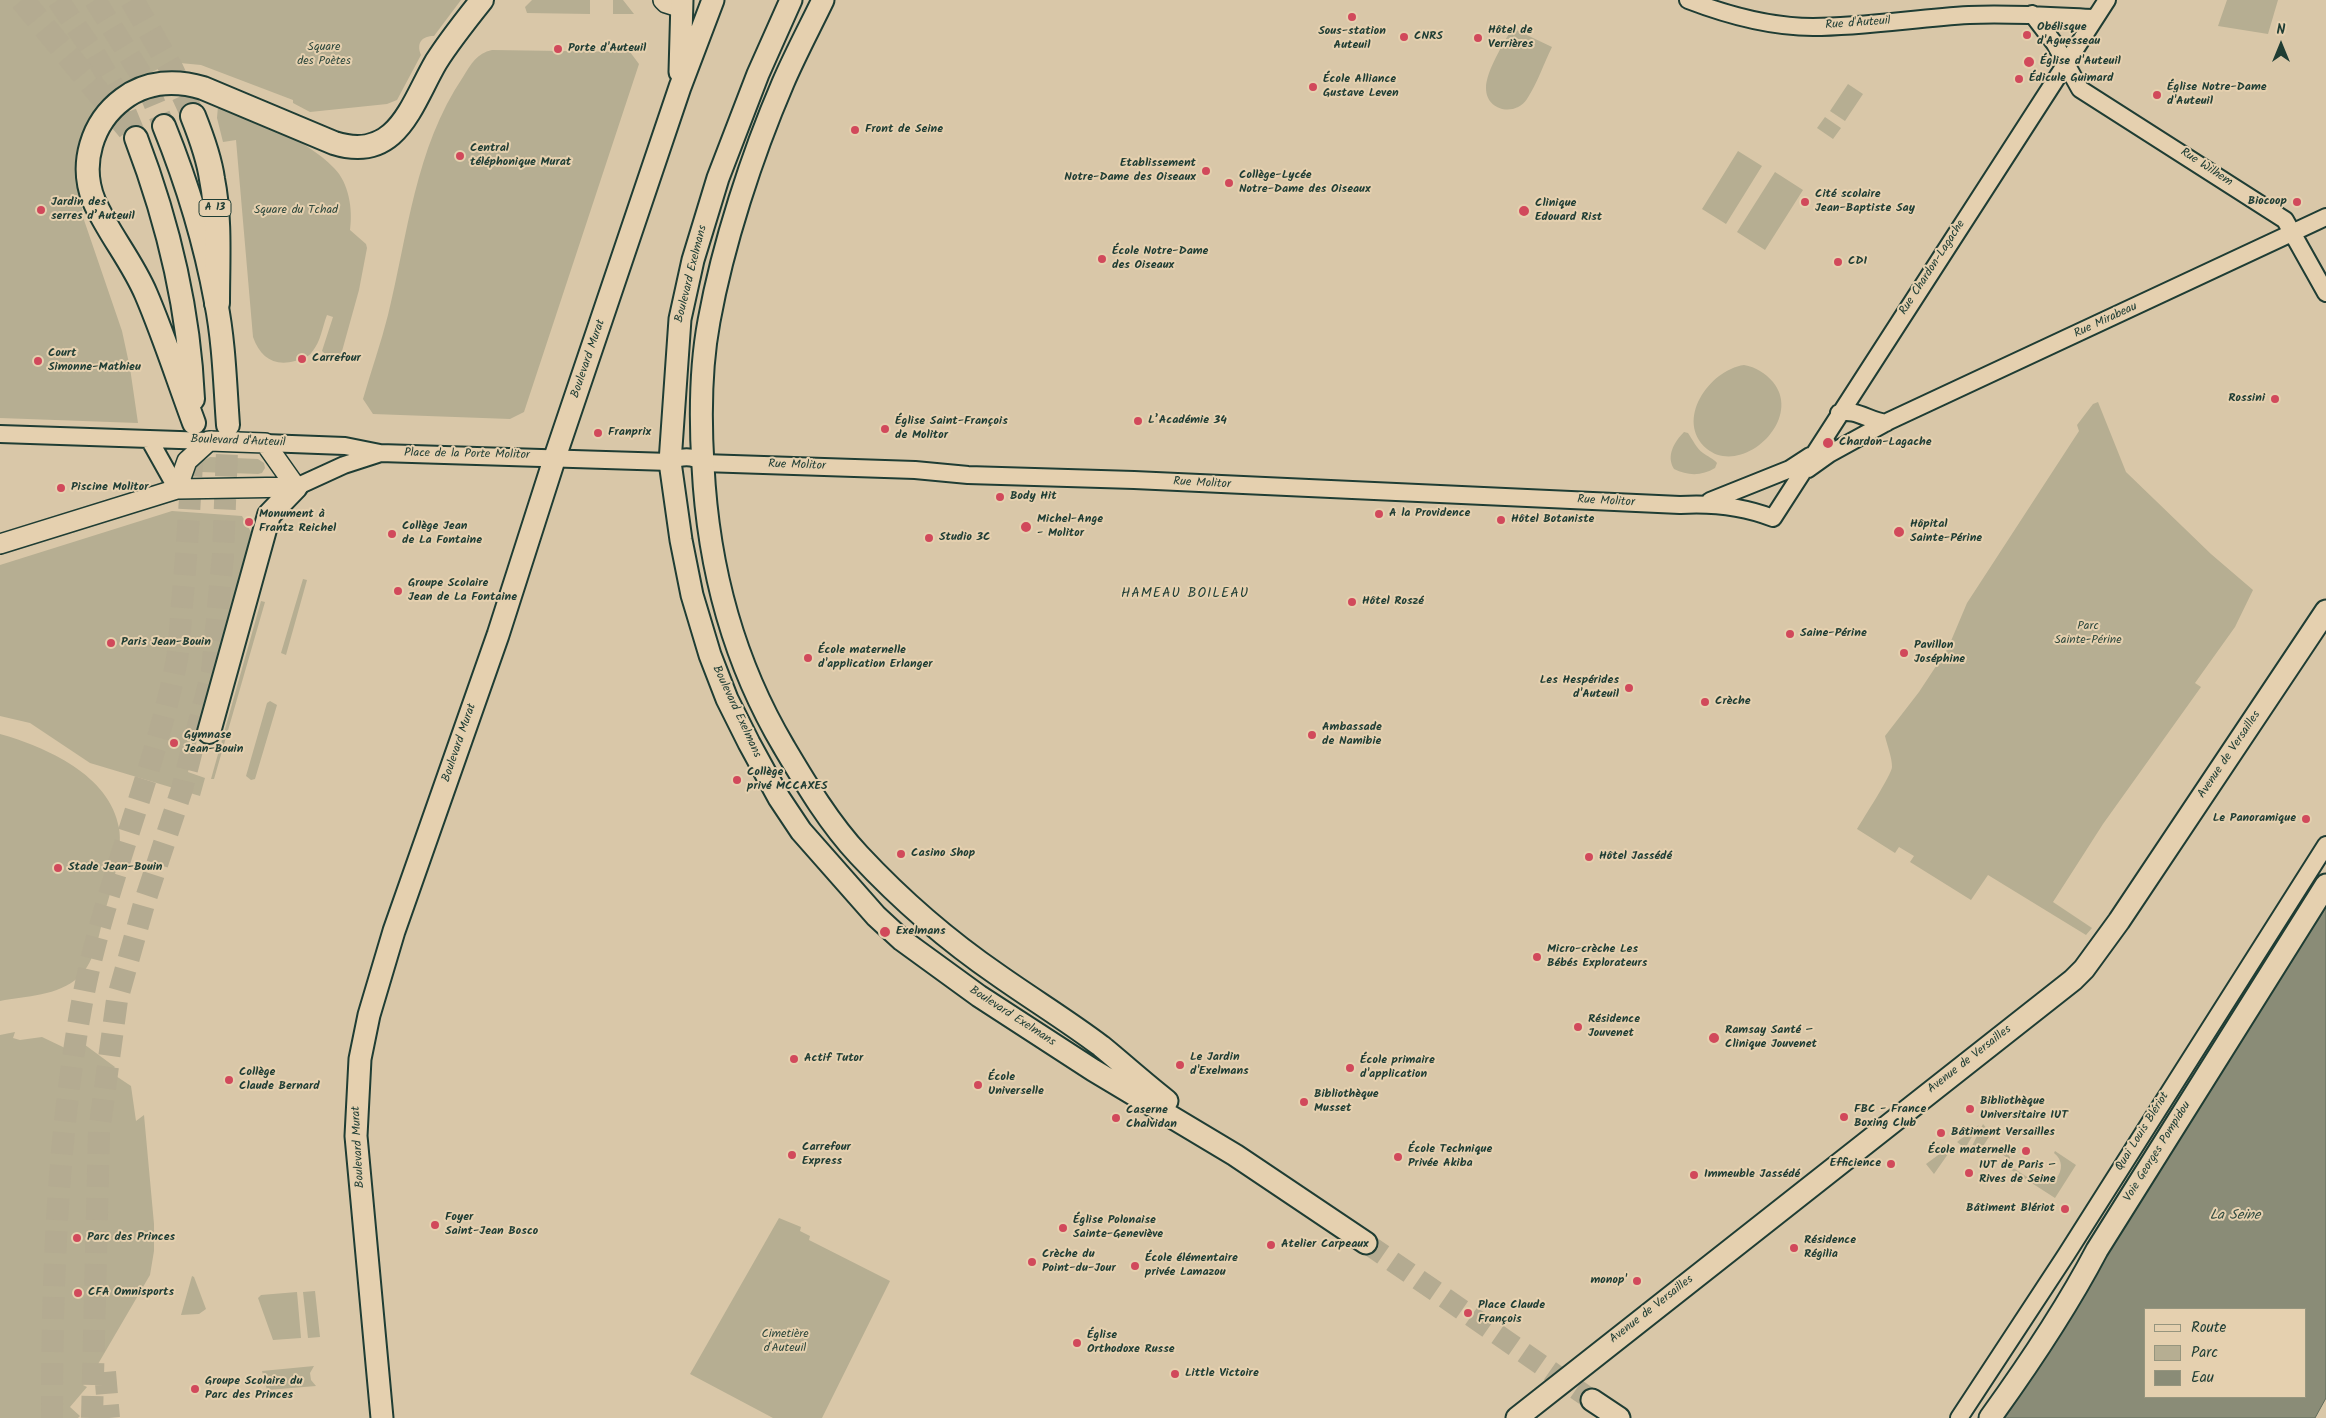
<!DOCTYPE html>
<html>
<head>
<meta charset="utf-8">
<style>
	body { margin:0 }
	#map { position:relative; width:2326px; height:1418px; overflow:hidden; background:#d9c7a8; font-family:Kalam,sans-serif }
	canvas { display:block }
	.legend { position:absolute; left:2144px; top:1308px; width:162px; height:90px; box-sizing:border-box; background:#e5d0af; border:1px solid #96957e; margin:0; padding:6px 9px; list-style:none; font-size:15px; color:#1f3d34 }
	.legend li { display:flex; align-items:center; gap:10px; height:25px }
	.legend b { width:25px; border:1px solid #96957e }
	.north { position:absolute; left:2256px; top:20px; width:50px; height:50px; -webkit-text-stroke:4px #e5d0af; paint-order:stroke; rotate:0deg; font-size:14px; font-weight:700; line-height:20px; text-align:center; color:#1f3d34 }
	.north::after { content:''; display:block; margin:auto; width:18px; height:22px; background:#1f3d34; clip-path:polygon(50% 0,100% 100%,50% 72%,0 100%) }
</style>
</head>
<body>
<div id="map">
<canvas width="2326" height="1418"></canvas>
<ul class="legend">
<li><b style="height:6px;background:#e5d0af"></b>Route</li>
<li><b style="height:14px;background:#b6ae92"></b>Parc</li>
<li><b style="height:14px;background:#8a8c77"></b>Eau</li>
</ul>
<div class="north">N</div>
</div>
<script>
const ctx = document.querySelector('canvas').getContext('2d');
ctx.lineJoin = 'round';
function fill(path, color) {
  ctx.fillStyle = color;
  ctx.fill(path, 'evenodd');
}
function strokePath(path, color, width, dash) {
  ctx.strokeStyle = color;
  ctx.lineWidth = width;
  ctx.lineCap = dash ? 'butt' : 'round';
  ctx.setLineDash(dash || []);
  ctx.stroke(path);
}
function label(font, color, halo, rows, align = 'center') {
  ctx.font = font + ' Kalam,sans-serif';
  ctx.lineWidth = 4;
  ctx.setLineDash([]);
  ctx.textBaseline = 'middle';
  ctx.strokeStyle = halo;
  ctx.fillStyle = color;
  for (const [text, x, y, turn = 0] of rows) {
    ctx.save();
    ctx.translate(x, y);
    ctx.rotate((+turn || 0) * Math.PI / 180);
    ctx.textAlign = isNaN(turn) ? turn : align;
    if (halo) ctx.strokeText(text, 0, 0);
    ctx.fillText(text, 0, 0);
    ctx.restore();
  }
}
const green = new Path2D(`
	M0,0H461L434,36C422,36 416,43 421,55L397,100L387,104L310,112L293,103V100L201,65L180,63L158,69L127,85L77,178L84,220L122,331L130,368L138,423L0,418Z
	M532,0H590V14L527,13L525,7Z
	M613,0H623L634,14H613Z
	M2227,0H2278L2268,34L2218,26Z
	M1512,28L1552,47C1544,63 1537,84 1527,99C1515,117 1486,111 1486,88C1486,71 1504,43 1512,28Z
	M492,50L630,52L639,64L524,412L510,419L373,414L363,399C371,371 381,343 388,315C408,234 415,148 463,77C471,64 477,53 492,50Z
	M1848,84L1863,94L1845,121L1830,111Z
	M218,106C257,122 304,137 334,168C349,183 353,209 350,230L366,244L367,248L359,290L339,362L333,361L322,351L333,317L327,315C322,328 321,341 312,352C309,357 301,359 295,361C274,367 260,357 253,337L236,140L223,142L217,118Z
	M1825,117L1841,128L1833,139L1817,128Z
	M1738,151L1762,166L1726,224L1702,209Z
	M1775,172L1803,190L1765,250L1737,232Z
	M1744,365C1756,367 1765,373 1773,382C1804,420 1742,477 1707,449C1674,421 1709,370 1744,365Z
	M2098,402L2126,472L2211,554L2253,590L2235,627L2195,683L2201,687L2103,824L2053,902L2092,928L2086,935L1988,875L1971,900L1910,862L1914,856L1899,847L1895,853L1857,829C1863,819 1892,774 1892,767C1892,757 1887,745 1885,736L1919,692L1948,648L1967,603L2079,431L2077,425L2093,404Z
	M1684,432L1688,433C1693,440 1696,448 1703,453C1708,457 1713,458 1717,463L1715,468C1702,476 1688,476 1674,469C1666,456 1674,442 1684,432Z
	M210,457L258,459L264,463L265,468L262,473L258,474L201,472L197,470L199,463Z
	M172,511L242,516L251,532L208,702L188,772L205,778L200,796L90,763L30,723L0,716V565Z
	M303,579L307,580L286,655L281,653Z
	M261,601L265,602L214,779H211Z
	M270,701L277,705L255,779L251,780L246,776L267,703Z
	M0,734C46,747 110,775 119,828C123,851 112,888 105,911C99,932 96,961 79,977C58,996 26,996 0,1001Z
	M15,1032L13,1038L20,1040L42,1037L65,1048L73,1036L115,1067L110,1072L131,1086L136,1121L144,1115L154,1224V1251L150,1275L98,1364L83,1385L87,1387L70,1407L80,1416L78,1418H0V1035Z
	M1983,1124L1991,1134L1977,1155L1972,1146Z
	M1979,1125L1967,1145L1974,1155L1957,1142Z
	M1945,1150L1948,1154L1934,1174L1926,1164Z
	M2005,1151L2010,1157L2009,1165L2027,1177L2031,1171C2037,1179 2046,1183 2056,1179C2063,1170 2063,1160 2054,1153L2055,1151L2076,1165L2055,1198L2002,1164L2006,1157L2002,1154Z
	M779,1218L801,1227L800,1231L810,1236L809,1240L890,1281L822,1418H773L690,1374Z
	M192,1276L194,1277L206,1309L199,1314L181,1315Z
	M315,1291L320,1337L308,1338L303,1292Z
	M297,1292L301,1338L273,1340L258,1298L261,1295Z
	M314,1366L310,1373L311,1380L316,1386L267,1390L262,1371Z`);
const water = new Path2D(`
	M2326,908V1398L2315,1418H2003L2039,1368L2087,1292L2138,1200ZM2145,1309H2305V1397H2145Z`);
const primaryTunnel = new Path2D(`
	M1366,1243L1592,1400`);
const trunkTunnel = new Path2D(`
	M58,0L94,53L118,94L136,138
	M95,0L145,81L164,126
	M105,1372L109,1418
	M52,1418C52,1281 57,1143 81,1008C102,892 151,784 175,669C180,648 180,625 182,604C187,552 190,499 193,446
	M92,1418L99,1132L117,1000L144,904L182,789L212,672L223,555L228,425`);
const motorwayTunnel = new Path2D(`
	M22,0L136,138
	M132,0L172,70L193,116`);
const tertiary = new Path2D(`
	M1688,0C1727,15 1771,27 1813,27C1865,27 1917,18 1969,15C2010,13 2052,16 2094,18
	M2032,14L2055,44L2080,89L2285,220L2326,293
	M1839,413C1855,408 1869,421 1886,423
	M0,434L209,441
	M149,439L177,489
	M265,443L345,446L380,453L670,462C679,456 694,455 703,463L915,470L968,475L1134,480L1680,505C1713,503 1742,506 1773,518L2107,0
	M1808,469L1829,454L1889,421L2326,217
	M296,487L344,465L378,454
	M1710,501L1790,469L1810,456
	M1959,1418L2066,1255L2326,845`);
const secondary = new Path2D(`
	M663,0L666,3L682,8
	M177,489L187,461L209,441L265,443L296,487
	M0,544L177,489L296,487`);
const primary = new Path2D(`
	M791,0L758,74L718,178L693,260L680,319L670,462L681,540L692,595L710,655L727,699L749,743L779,798L801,831L876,916L902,940L979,996L1093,1070L1235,1155L1366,1243
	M823,0C810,27 795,55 783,83C752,155 723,244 709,321C700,369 700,417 703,466C708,565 733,661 784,747C806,784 829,823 859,855C901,900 947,940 998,975C1032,999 1068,1021 1101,1046C1123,1064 1144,1083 1167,1101
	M680,72L682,0
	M1592,1400L1619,1418
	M382,1418L356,1136L360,1059L369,1015L394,931L498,635L555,457L680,87L713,0
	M1517,1418L2073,980L2084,969L2119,921L2326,611
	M1990,1418C2029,1364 2066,1309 2097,1250L2326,885`);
const trunk = new Path2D(`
	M164,126C187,183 205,242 216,302C224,342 225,384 228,425
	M136,138C168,222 189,309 193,399
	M194,423C178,380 164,336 146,294C132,261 108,233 94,201C79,164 92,122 123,99C147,81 176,80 203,88L334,143C397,163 411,105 436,62C450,40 466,20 482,0
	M209,732L269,515L296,487`);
const motorway = new Path2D(`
	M193,116C201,136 209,157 212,179C220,219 217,262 217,303`);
const markers = [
	[1352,17,5,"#d1495b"],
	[2027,35,5,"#d1495b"],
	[1404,37,5,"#d1495b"],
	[1478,38,5,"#d1495b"],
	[558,49,5,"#d1495b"],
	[2029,62,6,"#d1495b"],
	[2019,79,5,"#d1495b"],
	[1313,87,5,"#d1495b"],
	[2157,95,5,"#d1495b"],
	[855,130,5,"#d1495b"],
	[460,156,5,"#d1495b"],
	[1206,171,5,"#d1495b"],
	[1229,183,5,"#d1495b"],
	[1805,202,5,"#d1495b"],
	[2297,202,5,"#d1495b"],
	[41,210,5,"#d1495b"],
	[1524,211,6,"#d1495b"],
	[1102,259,5,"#d1495b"],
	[1838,262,5,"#d1495b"],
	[302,359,5,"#d1495b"],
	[38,361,5,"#d1495b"],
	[2275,399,5,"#d1495b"],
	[1138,421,5,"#d1495b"],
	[885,429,5,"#d1495b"],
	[598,433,5,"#d1495b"],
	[1828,443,6,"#d1495b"],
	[61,488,5,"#d1495b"],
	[1000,497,5,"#d1495b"],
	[1379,514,5,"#d1495b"],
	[1501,520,5,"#d1495b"],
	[249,522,5,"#d1495b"],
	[1026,527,6,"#d1495b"],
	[1899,532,6,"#d1495b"],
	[392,534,5,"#d1495b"],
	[929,538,5,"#d1495b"],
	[398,591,5,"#d1495b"],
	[1352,602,5,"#d1495b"],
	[1790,634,5,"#d1495b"],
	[111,643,5,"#d1495b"],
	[1904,653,5,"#d1495b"],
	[808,658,5,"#d1495b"],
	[1629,688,5,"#d1495b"],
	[1705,702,5,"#d1495b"],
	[1312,735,5,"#d1495b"],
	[174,743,5,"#d1495b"],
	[737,780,5,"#d1495b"],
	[2306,819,5,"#d1495b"],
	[901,854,5,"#d1495b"],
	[1589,857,5,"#d1495b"],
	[58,868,5,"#d1495b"],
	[885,932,6,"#d1495b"],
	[1537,957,5,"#d1495b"],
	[1578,1027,5,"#d1495b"],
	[1714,1038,6,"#d1495b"],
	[794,1059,5,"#d1495b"],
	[1180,1065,5,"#d1495b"],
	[1350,1068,5,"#d1495b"],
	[229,1080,5,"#d1495b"],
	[978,1085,5,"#d1495b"],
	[1304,1102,5,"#d1495b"],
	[1970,1109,5,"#d1495b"],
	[1844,1117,5,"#d1495b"],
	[1116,1118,5,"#d1495b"],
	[1941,1133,5,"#d1495b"],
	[2026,1151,5,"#d1495b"],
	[792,1155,5,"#d1495b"],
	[1398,1157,5,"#d1495b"],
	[1891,1164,5,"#d1495b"],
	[1969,1173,5,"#d1495b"],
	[1694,1175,5,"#d1495b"],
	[2065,1209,5,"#d1495b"],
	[435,1225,5,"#d1495b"],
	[1063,1228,5,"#d1495b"],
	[77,1238,5,"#d1495b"],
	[1271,1245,5,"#d1495b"],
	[1794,1248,5,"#d1495b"],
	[1032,1262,5,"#d1495b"],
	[1135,1266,5,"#d1495b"],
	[1637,1281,5,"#d1495b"],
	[78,1293,5,"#d1495b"],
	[1468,1313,5,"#d1495b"],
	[1077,1343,5,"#d1495b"],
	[1175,1374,5,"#d1495b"],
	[195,1389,5,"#d1495b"]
];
const shields = [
	[215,208,32]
];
const shieldNames = [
	["A 13",215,208]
];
const streetNames = [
	["Rue d'Auteuil",1858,24,-4],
	["Rue Wilhem",2206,168,33],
	["Rue Chardon-Lagache",1933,268,-57],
	["Boulevard Exelmans",692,274,-76],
	["Rue Mirabeau",2106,321,-25],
	["Boulevard Murat",589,359,-71],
	["Boulevard d'Auteuil",238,442,2],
	["Place de la Porte Molitor",467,455,1],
	["Rue Molitor",797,466,2],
	["Rue Molitor",1202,484,3],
	["Rue Molitor",1606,502,3],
	["Boulevard Exelmans",736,712,65],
	["Boulevard Murat",460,743,-71],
	["Avenue de Versailles",2230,755,-56],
	["Boulevard Exelmans",1012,1017,33],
	["Avenue de Versailles",1970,1060,-38],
	["Quai Louis Blériot",2143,1132,-58],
	["Boulevard Murat",359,1147,-93],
	["Voie Georges Pompidou",2158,1152,-58],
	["Avenue de Versailles",1652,1310,-38]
];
const poiNames = [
	["Obélisque",2037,28],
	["d'Aguesseau",2037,42],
	["Hôtel de",1488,31],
	["Verrières",1488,45],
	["Sous-station",1352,32,"center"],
	["Auteuil",1352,46,"center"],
	["CNRS",1414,37],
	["Porte d'Auteuil",568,49],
	["Église d'Auteuil",2040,62],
	["Édicule Guimard",2029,79],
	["École Alliance",1323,80],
	["Gustave Leven",1323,94],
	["Église Notre-Dame",2167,88],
	["d'Auteuil",2167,102],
	["Front de Seine",865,130],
	["Central",470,149],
	["téléphonique Murat",470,163],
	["Etablissement",1196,164,"right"],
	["Notre-Dame des Oiseaux",1196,178,"right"],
	["Collège-Lycée",1239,176],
	["Notre-Dame des Oiseaux",1239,190],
	["Cité scolaire",1815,195],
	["Jean-Baptiste Say",1815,209],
	["Biocoop",2287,202,"right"],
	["Jardin des",51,203],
	["serres d’Auteuil",51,217],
	["Clinique",1535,204],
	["Edouard Rist",1535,218],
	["École Notre-Dame",1112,252],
	["des Oiseaux",1112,266],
	["CDI",1848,262],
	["Court",48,354],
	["Simonne-Mathieu",48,368],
	["Carrefour",312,359],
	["Rossini",2265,399,"right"],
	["L’Académie 34",1148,421],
	["Église Saint-François",895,422],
	["de Molitor",895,436],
	["Franprix",608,433],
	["Chardon-Lagache",1839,443],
	["Piscine Molitor",71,488],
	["Body Hit",1010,497],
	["A la Providence",1389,514],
	["Monument à",259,515],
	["Frantz Reichel",259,529],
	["Michel-Ange",1037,520],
	["- Molitor",1037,534],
	["Hôtel Botaniste",1511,520],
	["Hôpital",1910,525],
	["Sainte-Périne",1910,539],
	["Collège Jean",402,527],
	["de La Fontaine",402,541],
	["Studio 3C",939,538],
	["Groupe Scolaire",408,584],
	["Jean de La Fontaine",408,598],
	["Hôtel Roszé",1362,602],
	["Saine-Périne",1800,634],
	["Paris Jean-Bouin",121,643],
	["Pavillon",1914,646],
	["Joséphine",1914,660],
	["École maternelle",818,651],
	["d'application Erlanger",818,665],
	["Les Hespérides",1619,681,"right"],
	["d'Auteuil",1619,695,"right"],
	["Crèche",1715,702],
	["Ambassade",1322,728],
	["de Namibie",1322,742],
	["Gymnase",184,736],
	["Jean-Bouin",184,750],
	["Collège",747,773],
	["privé MCCAXES",747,787],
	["Le Panoramique",2296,819,"right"],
	["Casino Shop",911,854],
	["Hôtel Jassédé",1599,857],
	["Stade Jean-Bouin",68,868],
	["Exelmans",896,932],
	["Micro-crèche Les",1547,950],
	["Bébés Explorateurs",1547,964],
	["Résidence",1588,1020],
	["Jouvenet",1588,1034],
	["Ramsay Santé –",1725,1031],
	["Clinique Jouvenet",1725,1045],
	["Le Jardin",1190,1058],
	["d'Exelmans",1190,1072],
	["Actif Tutor",804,1059],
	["École primaire",1360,1061],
	["d'application",1360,1075],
	["Collège",239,1073],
	["Claude Bernard",239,1087],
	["École",988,1078],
	["Universelle",988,1092],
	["Bibliothèque",1314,1095],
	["Musset",1314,1109],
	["Bibliothèque",1980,1102],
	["Universitaire IUT",1980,1116],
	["FBC - France",1854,1110],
	["Boxing Club",1854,1124],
	["Caserne",1126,1111],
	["Chalvidan",1126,1125],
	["Bâtiment Versailles",1951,1133],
	["Carrefour",802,1148],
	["Express",802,1162],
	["École Technique",1408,1150],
	["Privée Akiba",1408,1164],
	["École maternelle",2016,1151,"right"],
	["Efficience",1881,1164,"right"],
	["IUT de Paris –",1979,1166],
	["Rives de Seine",1979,1180],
	["Immeuble Jassédé",1704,1175],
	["Bâtiment Blériot",2055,1209,"right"],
	["Foyer",445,1218],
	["Saint-Jean Bosco",445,1232],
	["Église Polonaise",1073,1221],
	["Sainte-Geneviève",1073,1235],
	["Parc des Princes",87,1238],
	["Résidence",1804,1241],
	["Régilia",1804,1255],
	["Atelier Carpeaux",1281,1245],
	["Crèche du",1042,1255],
	["Point-du-Jour",1042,1269],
	["École élémentaire",1145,1259],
	["privée Lamazou",1145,1273],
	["monop'",1627,1281,"right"],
	["CFA Omnisports",88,1293],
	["Place Claude",1478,1306],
	["François",1478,1320],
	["Église",1087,1336],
	["Orthodoxe Russe",1087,1350],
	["Little Victoire",1185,1374],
	["Groupe Scolaire du",205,1382],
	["Parc des Princes",205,1396]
];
const parkNames = [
	["Square",324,48],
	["des Poètes",324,62],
	["Square du Tchad",296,211],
	["Parc",2088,627],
	["Sainte-Périne",2088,641],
	["Cimetière",785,1335],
	["d'Auteuil",785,1349]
];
const neighbourhoodNames = [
	["HAMEAU BOILEAU",1185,595]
];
const waterNames = [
	["La Seine",2235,1217]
];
fill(green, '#b6ae92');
fill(water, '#8a8c77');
strokePath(water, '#5f6c5c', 1);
strokePath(primaryTunnel, '#b4ab91', 21, [21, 11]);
strokePath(trunkTunnel, '#b4ab91', 22, [22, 11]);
strokePath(motorwayTunnel, '#b4ab91', 24, [24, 12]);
strokePath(tertiary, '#1f3d34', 20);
strokePath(secondary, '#1f3d34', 22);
strokePath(primary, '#1f3d34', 25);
strokePath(trunk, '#1f3d34', 26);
strokePath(motorway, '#1f3d34', 28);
strokePath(tertiary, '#e5d0af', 16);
strokePath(secondary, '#e5d0af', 19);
strokePath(primary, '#e5d0af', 21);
strokePath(trunk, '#e5d0af', 22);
strokePath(motorway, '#e5d0af', 24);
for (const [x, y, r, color] of markers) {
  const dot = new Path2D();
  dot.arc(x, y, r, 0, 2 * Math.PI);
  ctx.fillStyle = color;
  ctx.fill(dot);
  strokePath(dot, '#e5d0af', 2);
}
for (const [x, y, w] of shields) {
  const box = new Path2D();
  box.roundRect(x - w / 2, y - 8.5, w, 17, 4);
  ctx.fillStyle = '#e5d0af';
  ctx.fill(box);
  strokePath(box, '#1f3d34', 1);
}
label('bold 11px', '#1f3d34', null, shieldNames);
label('12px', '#1f3d34', '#e5d0af', streetNames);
label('bold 12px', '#1f3d34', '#e5d0af', poiNames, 'left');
label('12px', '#2e483d', '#e5d0af', parkNames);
ctx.letterSpacing = '1px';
label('14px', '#1f3d34', '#e5d0af', neighbourhoodNames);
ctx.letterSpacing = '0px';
label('italic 14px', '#2f493e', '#e5d0af', waterNames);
</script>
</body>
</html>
